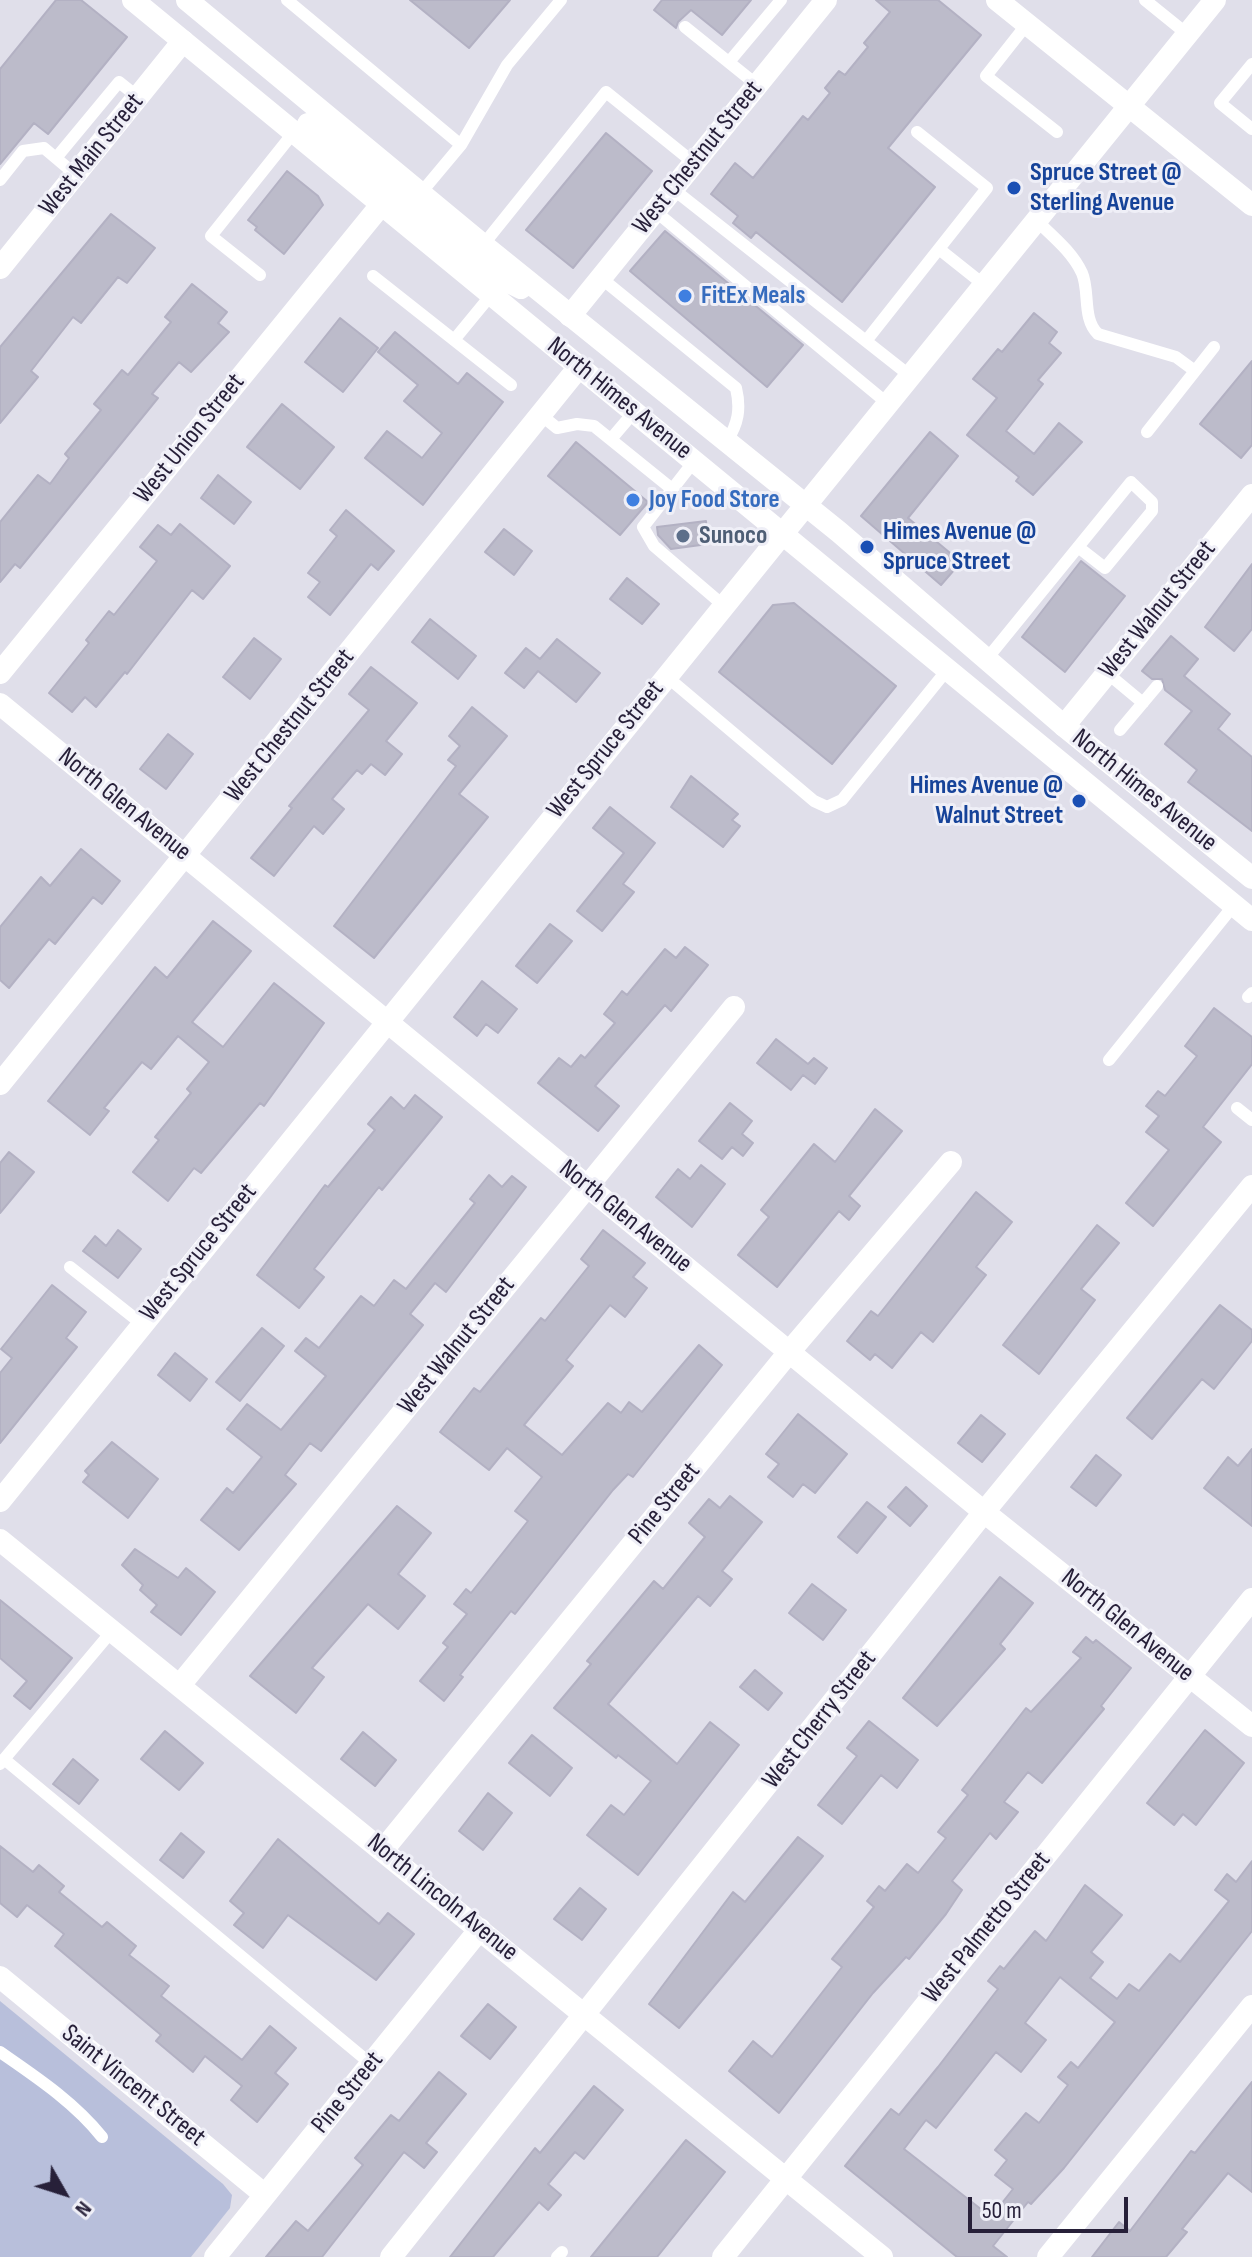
<!DOCTYPE html>
<html>
<head>
<meta charset="utf-8">
<style>
	body { margin:0 }
	#map { position:relative; width:1252px; height:2257px; overflow:hidden; background:#e0dfea; font-family:"Sofia Sans Condensed",sans-serif }
	canvas { display:block }
	.north { position:absolute; left:24px; top:2153px; width:80px; height:80px; -webkit-text-stroke:6px #efeff7; paint-order:stroke; rotate:129deg; font-size:22px; font-weight:700; line-height:32px; text-align:center; color:#272039 }
	.north::after { content:''; display:block; margin:auto; width:28px; height:36px; background:#272039; clip-path:polygon(50% 0,100% 100%,50% 72%,0 100%) }
	.scale { position:absolute; left:968px; top:2197px; width:160px; height:36px; box-sizing:border-box; border:4px solid #272039; border-top:0; padding-left:10px; font-size:24px; line-height:28px; white-space:nowrap; color:#272039; -webkit-text-stroke:6px #efeff7; paint-order:stroke }
</style>
</head>
<body>
<div id="map">
<canvas width="1252" height="2257"></canvas>
<div class="north">N</div>
<div class="scale">50 m</div>
</div>
<script>
const ctx = document.querySelector('canvas').getContext('2d');
ctx.lineJoin = 'round';
function fill(path, color) {
  ctx.fillStyle = color;
  ctx.fill(path, 'evenodd');
}
function strokePath(path, color, width, dash) {
  ctx.strokeStyle = color;
  ctx.lineWidth = width;
  ctx.lineCap = dash ? 'butt' : 'round';
  ctx.setLineDash(dash || []);
  ctx.stroke(path);
}
function label(font, color, halo, rows, align = 'center') {
  ctx.font = font + ' "Sofia Sans Condensed",sans-serif';
  ctx.lineWidth = 6;
  ctx.setLineDash([]);
  ctx.textBaseline = 'middle';
  ctx.strokeStyle = halo;
  ctx.fillStyle = color;
  for (const [text, x, y, turn = 0] of rows) {
    ctx.save();
    ctx.translate(x, y);
    ctx.rotate((+turn || 0) * Math.PI / 180);
    ctx.textAlign = isNaN(turn) ? turn : align;
    if (halo) ctx.strokeText(text, 0, 0);
    ctx.fillText(text, 0, 0);
    ctx.restore();
  }
}
const green = new Path2D(`
	M0,2001L223,2184L232,2195L230,2208L191,2257H0Z`);
const building = new Path2D(`
	M56,0H81L127,37L48,134L34,123L0,164V69Z
	M410,0H510L469,48Z
	M662,0H751L722,35L691,10L678,22L676,28L654,10Z
	M876,0H938L981,35L888,148L935,187L842,302L756,232L751,238L733,223L738,216L711,194L735,163L753,178L803,116L808,120L830,93L825,88L839,71L845,75L868,47L864,43L890,12Z
	M606,133L652,171L573,268L526,230Z
	M287,171L318,196L323,205L284,254L255,230L257,227L248,220Z
	M111,214L155,248L127,283L118,277L81,323L73,317L31,371L38,377L0,423V347Z
	M665,231L803,345L767,387L630,271Z
	M192,284L227,312L218,323L229,332L191,372L179,362L152,394L158,398L20,568L15,564L0,582V522L38,475L50,484L69,458L65,454L101,410L94,404L122,370L128,375L171,322L165,317Z
	M1034,313L1057,332L1049,343L1061,353L1038,380L1043,384L1006,431L1034,454L1059,423L1082,442L1033,495L1016,481L1019,477L967,435L997,398L973,379L998,349L1002,352Z
	M340,318L378,348L343,392L305,362Z
	M395,332L458,384L467,373L503,402L423,505L365,458L387,431L422,458L442,433L404,401L418,385L378,352Z
	M1252,361V445L1241,458L1200,424Z
	M282,404L334,447L300,489L247,447Z
	M930,432L958,456L908,518L961,562L941,585L861,516Z
	M576,442L648,502L620,535L548,476Z
	M218,475L251,502L234,524L201,498Z
	M346,510L394,551L378,570L371,564L330,615L308,597L320,582L308,573L337,536L330,530Z
	M706,521L708,544L671,549L658,535L657,527Z
	M180,524L230,566L203,599L192,590L127,674L125,672L96,707L85,697L72,712L49,693L89,643L86,640L109,611L114,615L157,561L140,547L158,525L171,535Z
	M504,529L532,551L514,575L485,552Z
	M1081,561L1125,596L1065,672L1022,637Z
	M1252,564V629L1234,651L1205,627Z
	M627,578L659,604L642,624L610,599Z
	M794,603L896,686L832,764L719,672L773,605Z
	M430,619L476,656L458,679L412,642Z
	M1171,636L1198,659L1184,676L1230,714L1218,729L1252,757V831L1188,782L1197,770L1165,744L1192,711L1165,690L1162,679H1152L1142,671Z
	M254,638L281,659L250,699L223,677Z
	M557,639L600,673L576,702L538,671L524,688L505,673L526,648L540,659Z
	M371,667L417,703L386,741L402,754L385,775L371,764L362,774L357,770L332,799L344,809L323,834L314,826L274,876L251,858L292,808L289,806L369,710L349,694Z
	M472,707L507,736L459,794L488,817L374,958L334,926L456,766L448,760L460,746L449,736Z
	M168,734L193,754L166,789L140,769Z
	M691,776L738,814L732,820L740,826L723,847L671,807Z
	M610,807L655,843L623,884L634,892L602,931L577,911L624,853L593,828Z
	M81,849L120,881L102,904L93,897L55,944L49,939L9,988L0,980V927L41,877L50,886Z
	M213,921L251,951L192,1022L223,1047L274,983L324,1023L264,1106L260,1103L201,1173L194,1168L168,1201L133,1172L159,1140L155,1137L191,1093L187,1089L209,1062L178,1036L151,1069L142,1062L104,1108L109,1111L90,1135L48,1101L155,967L167,978Z
	M550,924L572,941L537,983L516,966Z
	M685,947L708,965L671,1011L665,1005L595,1086L619,1106L598,1131L538,1083L559,1058L571,1067L581,1055L585,1058L615,1023L604,1014L622,991L627,995L665,949L676,958Z
	M482,981L517,1009L498,1033L486,1024L477,1036L454,1017Z
	M1214,1008L1252,1037V1064L1203,1127L1221,1142L1153,1226L1126,1203L1169,1150L1146,1132L1159,1116L1146,1106L1158,1091L1165,1096L1197,1056L1185,1046Z
	M776,1039L808,1064L814,1058L827,1068L815,1084L803,1075L791,1090L757,1063Z
	M415,1095L442,1117L382,1190L379,1187L314,1269L324,1277L299,1308L257,1275L325,1185L328,1187L375,1130L368,1124L391,1097L404,1109Z
	M730,1103L752,1121L742,1134L753,1143L743,1156L732,1147L722,1159L699,1141Z
	M875,1109L902,1131L849,1196L860,1206L849,1220L839,1211L777,1287L738,1255L769,1217L761,1210L814,1144L835,1162Z
	M9,1152L34,1172L0,1213V1163Z
	M701,1165L725,1184L692,1227L656,1197L678,1169L690,1179Z
	M489,1175L502,1187L512,1176L526,1187L446,1292L435,1283L410,1314L423,1325L321,1451L310,1443L285,1475L296,1484L239,1550L201,1520L227,1488L233,1493L262,1457L227,1429L247,1404L281,1430L326,1376L295,1351L306,1338L319,1348L361,1296L374,1306L394,1280L406,1289L475,1203L470,1199Z
	M976,1192L1012,1222L976,1267L986,1275L933,1342L921,1332L892,1368L875,1354L870,1360L847,1341L871,1311L878,1316Z
	M1097,1225L1119,1243L1081,1289L1095,1300L1039,1374L1003,1345Z
	M118,1230L141,1249L118,1278L83,1251L95,1236L106,1246Z
	M603,1230L645,1263L633,1277L647,1288L625,1317L610,1305L566,1360L573,1366L524,1425L562,1455L608,1403L621,1413L629,1402L642,1412L699,1345L722,1365L633,1477L628,1474L613,1490L515,1614L511,1611L460,1675L463,1677L444,1701L420,1681L448,1647L443,1643L467,1614L454,1604L466,1589L471,1593L528,1521L515,1511L542,1477L507,1448L489,1470L440,1432L474,1388L480,1392L541,1318L545,1321L589,1266L581,1259Z
	M52,1285L86,1312L66,1338L77,1347L0,1443V1373L12,1358L1,1349Z
	M1220,1305L1252,1330V1341L1214,1389L1202,1379L1152,1439L1127,1418Z
	M262,1328L284,1346L240,1401L216,1382Z
	M175,1353L207,1379L190,1401L158,1375Z
	M798,1414L847,1454L815,1493L803,1484L793,1497L768,1477L779,1464L766,1454Z
	M981,1415L1005,1434L982,1462L958,1443Z
	M112,1442L158,1479L128,1518L83,1482L89,1475L85,1471Z
	M1252,1449V1526L1204,1488L1228,1457L1238,1466Z
	M1096,1455L1121,1475L1096,1506L1071,1487Z
	M906,1487L927,1506L910,1526L888,1507Z
	M730,1496L762,1522L722,1571L732,1579L710,1606L698,1596L608,1704L677,1764L710,1722L739,1745L638,1875L587,1835L611,1805L624,1815L651,1781L618,1755L616,1758L554,1708L591,1664L587,1661L654,1581L663,1589L705,1537L689,1523L709,1499L720,1508Z
	M867,1502L886,1517L857,1553L838,1537Z
	M397,1506L431,1533L398,1574L425,1596L398,1629L368,1604L312,1668L324,1677L296,1713L250,1676Z
	M135,1549L178,1578L186,1568L215,1592L181,1635L151,1612L157,1605L140,1590L143,1585L122,1565Z
	M1000,1577L1033,1603L1000,1644L1005,1649L937,1726L903,1698Z
	M812,1584L846,1610L823,1640L789,1613Z
	M0,1600L72,1658L30,1709L14,1696L27,1681L0,1658Z
	M1086,1637L1093,1643L1096,1640L1131,1668L1101,1706L1104,1709L1042,1783L1028,1772L1004,1802L1018,1812L996,1839L990,1833L952,1881L962,1890L946,1914L909,1959L906,1957L873,1993L779,2113L729,2071L753,2041L772,2057L842,1967L832,1959L874,1907L867,1901L879,1886L885,1891L907,1864L918,1873L946,1838L938,1832L968,1795L962,1790L1026,1708L1031,1712L1081,1658L1073,1652Z
	M755,1670L782,1693L768,1710L740,1687Z
	M869,1721L918,1760L897,1788L881,1775L842,1824L818,1805L857,1756L847,1748Z
	M1205,1730L1244,1763L1196,1825L1183,1814L1174,1825L1147,1803Z
	M165,1731L203,1763L179,1790L141,1759Z
	M363,1732L396,1760L375,1786L341,1759Z
	M532,1735L572,1768L550,1796L509,1763Z
	M73,1759L98,1780L79,1804L53,1784Z
	M488,1793L512,1813L483,1850L459,1831Z
	M181,1833L204,1852L183,1878L160,1860Z
	M798,1837L823,1856L679,2028L649,2004L733,1892L745,1902Z
	M278,1839L379,1924L388,1913L414,1934L376,1980L288,1915L263,1948L234,1925L244,1913L230,1901Z
	M0,1846L33,1872L39,1865L64,1886L59,1892L102,1927L107,1922L136,1946L129,1955L169,1986L161,1996L242,2060L270,2026L296,2048L275,2073L288,2084L257,2122L231,2100L242,2086L205,2056L193,2072L156,2041L161,2035L55,1946L64,1934L27,1905L17,1917L0,1903Z
	M1252,1861V1931L1064,2168L1031,2204L1028,2202L993,2246L1007,2257H957L845,2166L891,2109L899,2115L938,2067L998,1989L988,1981L1000,1966L1004,1969L1035,1931L1046,1941L1085,1885L1122,1915L1091,1952L1103,1962L1090,1978L1117,1999L1129,1984L1139,1991L1170,1954L1180,1962L1229,1901L1215,1890L1227,1874L1236,1882ZM1060,1977L1115,2022L1078,2068L1071,2062L1058,2077L1068,2085L1039,2123L1026,2113L995,2150L1007,2160L995,2175L1013,2189L991,2217L904,2149L926,2120L936,2128L996,2052L1021,2072L1046,2040L1025,2023Z
	M580,1888L606,1909L582,1940L554,1919Z
	M488,2004L516,2027L490,2059L461,2036Z
	M439,2072L466,2094L426,2143L437,2152L424,2168L404,2152L322,2257H266L296,2221L308,2231L363,2165L355,2158L391,2115L399,2121Z
	M1252,2082V2192L1228,2173L1182,2229L1187,2232L1166,2257H1092L1119,2222L1130,2231L1191,2151L1195,2153Z
	M594,2086L623,2110L584,2159L575,2152L548,2184L561,2195L548,2210L539,2202L493,2257H450L535,2148L540,2153Z
	M686,2140L725,2172L657,2257H591Z`);
const service = new Path2D(`
	M287,0L461,145
	M1145,0L1187,34
	M1027,24L986,76L1057,132
	M685,27L757,85
	M729,62L781,0
	M1252,64L1220,103L1252,129
	M56,158L119,82L139,98
	M0,180L23,151L44,148L76,175
	M673,189L909,375
	M420,194L461,145L507,65L561,0
	M655,211L887,403
	M1035,219C1051,235 1072,251 1082,273C1090,291 1082,319 1098,334L1176,357L1195,371
	M483,245L606,92L694,163
	M939,249L983,284
	M260,275L211,236L294,132
	M373,276L511,385
	M601,278L736,388C741,409 738,424 727,441
	M454,340L491,295
	M866,341L987,188L917,132
	M541,415L557,428L577,424L594,426L672,489
	M1147,432L1214,347
	M611,439L634,412
	M695,460L643,527L654,546L723,605
	M986,660L1131,482L1152,502V511L1105,568L1078,547
	M1107,673L1143,703
	M666,676L814,801L827,807L842,800L947,670
	M1120,730L1157,686
	M1248,997L1252,993
	M1109,1060L1234,905
	M1237,1108L1252,1120
	M70,1267L142,1324
	M4,1759L371,2064
	M0,1764L112,1631
	M0,2052C36,2077 74,2102 102,2137
	M557,2257L562,2252`);
const minor = new Path2D(`
	M997,0L1252,205
	M0,268L183,41
	M570,316L826,0
	M0,673L381,205
	M0,704L984,1512L1252,1726
	M1064,726L1252,495
	M0,1084L579,367
	M0,1501L784,532
	M0,1540L882,2257
	M180,1685L734,1007
	M383,1850L790,1351L951,1162
	M0,1977L265,2195
	M215,2257L480,1929
	M391,2257L984,1512L1252,1186
	M723,2257L1252,1599
	M1048,2257L1252,2006`);
const tertiary = new Path2D(`
	M133,0L1252,920
	M187,0L483,245L839,532L1064,726L1252,878
	M308,124C334,146 386,204 420,194
	M394,204C436,215 476,269 521,288
	M784,532L1215,0`);
const markers = [
	[1014,188,8,"#1a4fb4"],
	[685,296,8,"#3f7fe0"],
	[633,500,8,"#3f7fe0"],
	[683,536,8,"#5c6f8a"],
	[867,547,8,"#1a4fb4"],
	[1079,801,8,"#1a4fb4"]
];
const streetNames = [
	["West Main Street",92,155,-51],
	["West Chestnut Street",698,158,-51],
	["North Himes Avenue",619,399,39],
	["West Union Street",190,439,-51],
	["West Walnut Street",1158,610,-51],
	["West Chestnut Street",290,726,-51],
	["West Spruce Street",606,750,-51],
	["North Himes Avenue",1144,791,39],
	["North Glen Avenue",124,805,39],
	["North Glen Avenue",625,1217,39],
	["West Spruce Street",199,1253,-51],
	["West Walnut Street",457,1346,-51],
	["Pine Street",665,1504,-51],
	["North Glen Avenue",1127,1626,39],
	["West Cherry Street",820,1720,-52],
	["North Lincoln Avenue",442,1898,39],
	["West Palmetto Street",987,1928,-51],
	["Saint Vincent Street",133,2086,39],
	["Pine Street",348,2093,-51]
];
const transitNames = [
	["Spruce Street @",1030,173],
	["Sterling Avenue",1030,203],
	["Himes Avenue @",883,532],
	["Spruce Street",883,562],
	["Himes Avenue @",1063,786,"right"],
	["Walnut Street",1063,816,"right"]
];
const shopNames = [
	["FitEx Meals",701,296],
	["Joy Food Store",649,500]
];
const serviceNames = [
	["Sunoco",699,536]
];
fill(green, '#b8bfdb');
fill(building, '#bcbbca');
strokePath(building, '#b3b1c3', 2);
strokePath(service, '#fff', 12);
strokePath(minor, '#fff', 22);
strokePath(tertiary, '#fff', 22);
for (const [x, y, r, color] of markers) {
  const dot = new Path2D();
  dot.arc(x, y, r, 0, 2 * Math.PI);
  ctx.fillStyle = color;
  ctx.fill(dot);
  strokePath(dot, '#efeff7', 3);
}
label('26px', '#272039', '#efeff7', streetNames);
label('bold 26px', '#164399', '#efeff7', transitNames, 'left');
label('bold 26px', '#366cbe', '#efeff7', shopNames, 'left');
label('bold 26px', '#4e5e75', '#efeff7', serviceNames, 'left');
</script>
</body>
</html>
